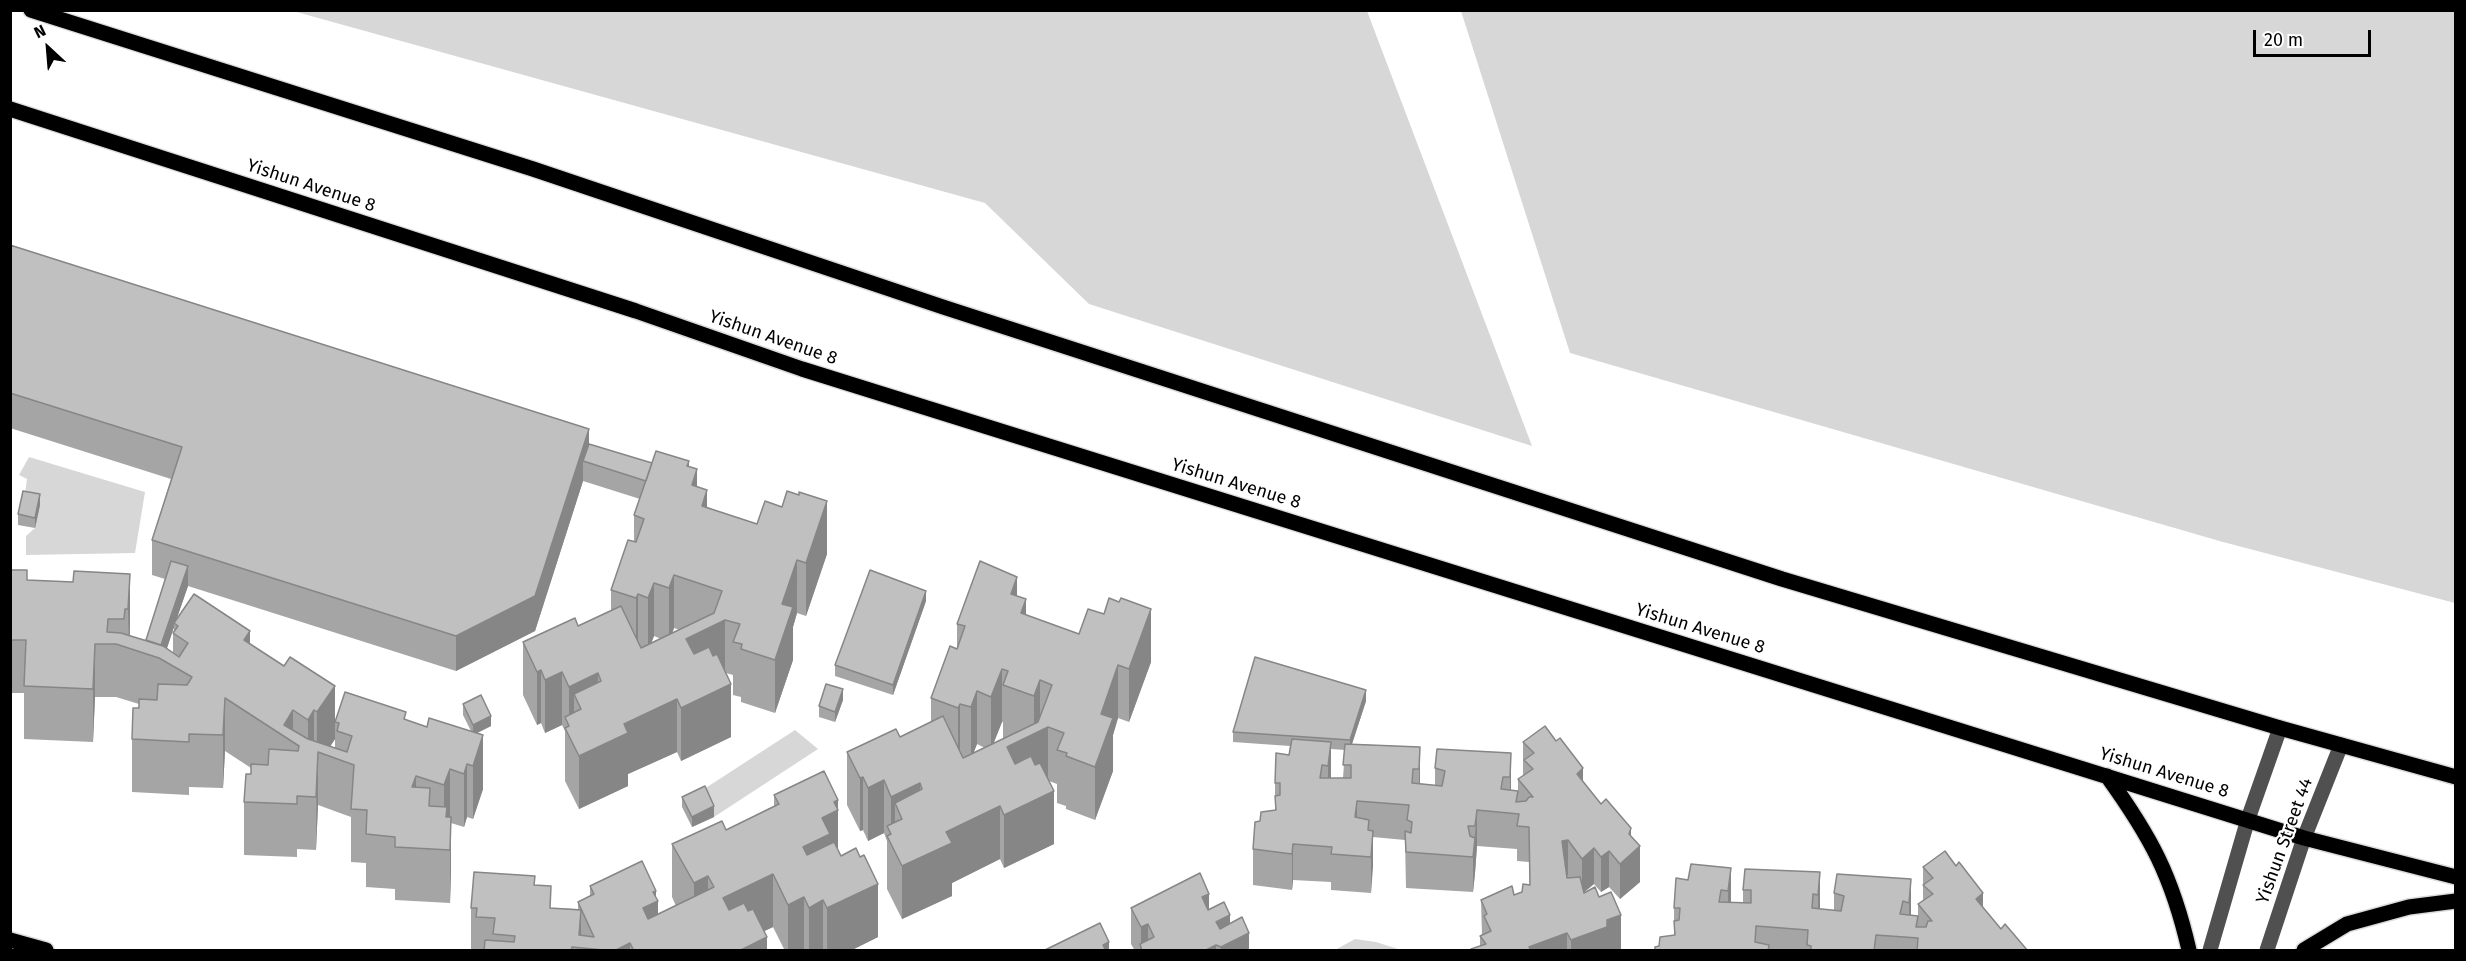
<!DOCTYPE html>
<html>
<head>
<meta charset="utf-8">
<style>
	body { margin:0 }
	#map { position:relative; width:2466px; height:961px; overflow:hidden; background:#fff; font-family:"Fira Sans",sans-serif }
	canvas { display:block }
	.frame { position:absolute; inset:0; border:12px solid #000; pointer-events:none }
	.north { position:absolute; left:18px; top:18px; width:60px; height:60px; -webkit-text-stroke:4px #fff; paint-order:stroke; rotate:334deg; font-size:16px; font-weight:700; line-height:24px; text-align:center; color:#000 }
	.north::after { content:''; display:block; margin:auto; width:21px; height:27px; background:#000; clip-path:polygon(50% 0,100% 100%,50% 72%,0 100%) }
	.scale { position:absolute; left:2253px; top:30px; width:118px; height:27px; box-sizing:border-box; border:3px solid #000; border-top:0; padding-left:8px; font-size:18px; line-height:21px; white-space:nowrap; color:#000; -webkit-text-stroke:4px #fff; paint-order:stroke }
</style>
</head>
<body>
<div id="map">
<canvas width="2466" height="961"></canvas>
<div class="frame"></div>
<div class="north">N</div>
<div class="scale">20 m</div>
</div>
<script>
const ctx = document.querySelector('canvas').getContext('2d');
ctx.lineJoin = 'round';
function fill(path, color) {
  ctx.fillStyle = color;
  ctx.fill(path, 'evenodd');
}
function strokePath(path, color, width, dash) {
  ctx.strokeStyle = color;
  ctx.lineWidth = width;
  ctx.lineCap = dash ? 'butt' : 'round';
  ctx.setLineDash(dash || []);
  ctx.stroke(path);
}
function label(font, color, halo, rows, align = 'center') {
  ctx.font = font + ' "Fira Sans",sans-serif';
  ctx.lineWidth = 4.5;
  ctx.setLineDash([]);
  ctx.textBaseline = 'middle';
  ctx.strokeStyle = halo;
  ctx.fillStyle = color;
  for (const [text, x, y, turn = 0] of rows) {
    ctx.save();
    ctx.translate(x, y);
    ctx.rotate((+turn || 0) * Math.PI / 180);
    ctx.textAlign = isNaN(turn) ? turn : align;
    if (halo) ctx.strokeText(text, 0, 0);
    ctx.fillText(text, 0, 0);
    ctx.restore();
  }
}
const green = new Path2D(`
	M293,11H1367L1532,446L1089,304L985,203Z
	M1461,11H2455V603L2223,542L1570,353Z
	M29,457L145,492L135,553L26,555V536L35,528L25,494L27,479L19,475Z
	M795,730L818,749L714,817L701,791Z
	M1355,939L1376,942L1401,950H1335Z`);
const minor = new Path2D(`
	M2210,950L2248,819L2280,728
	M2267,950L2304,838L2341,745`);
const major = new Path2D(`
	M31,10L533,169L943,307L1782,579L2280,728L2456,777
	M10,109L636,311L802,369L2304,838L2456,877
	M2107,776C2151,837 2172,876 2189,950
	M10,940L46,950
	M2304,950L2347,924L2409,907L2456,901`);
const wall = new Path2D(`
	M10,245L589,444L652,463L689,466L697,487L707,507L827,554L806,616L797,613L793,627V660L775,713L741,702V697L733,695V675L726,673L731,737L681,761L677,752L628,774V786L579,809L565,781V731L562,725L545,733L541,723L537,725L523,695V642L578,626L611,610V590L634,541V515L640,499L583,481L535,631L456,671L188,586L176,620L250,644L284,666L290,657L335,739L330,747L335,749V722L406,720L427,727L471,731L463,715V704L491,726L477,733L483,789L473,819L467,817L464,827L451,823V870L450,903L395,900V889L366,887V863L351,862V817L318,805L316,850L297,849V857L244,855V802L251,774V768L225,751L223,788L189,787V795L132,792V739L139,704L116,697H95L93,742L24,739V693H10V570L27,580L73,582L130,574V636L146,640L165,579L152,575V540L171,479L10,428ZM174,627V632L173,633V652L167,648ZM674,628L680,630L672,634ZM654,636L661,639L651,644Z
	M40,505L35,528L18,525V514Z
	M1017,596L1026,615L1151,662L1129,722L1118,718L1113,735V771L1095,820L1066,809V806L1057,803V784L1049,781L1054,844L1004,868L1000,859L952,883V896L902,919L887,889V841L884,833L868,841L863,830L860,831L847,805V752L900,737L931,722V698L957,649V624ZM1002,722H1003V738H1004L993,744ZM977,744L985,748L973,753Z
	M926,601L893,695L835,676V665Z
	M843,700L835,722L819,717V706Z
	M1366,701L1352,744L1420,747V784L1435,785V768L1511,753V790L1518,791V802V779L1523,776V742L1583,782L1601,804L1631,836L1640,882L1620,899L1609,887L1601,892L1594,884L1584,892L1621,950L1471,951V949L1480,946V936L1482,935L1481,900L1514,895L1522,892L1530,885L1529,862L1517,861V849L1477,846L1475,873L1473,892L1406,888L1405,840L1373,837L1371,893L1331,890V882L1293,880L1292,890L1253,885V849L1260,821L1275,810V783L1289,755L1290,746L1233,742V732ZM1331,749L1345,750L1343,778H1331Z
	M774,795L838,800V851L878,937L850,951H785L773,927L764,931L767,951H471V908L535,885L551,908L578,909V902L590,896V886L656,898L658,915L676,906L672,897V844L726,830L774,806Z
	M682,797L714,817L692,827L682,807Z
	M1923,867L1983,907L2001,929L2028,951H1655L1674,936V908L1688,880L1731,868V903H1743V890L1820,872V909L1834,910V893L1911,879V915L1918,916V927V904L1923,900Z
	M1131,908L1209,910L1230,924L1249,951H1135L1131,944Z`);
const shadedWall = new Path2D(`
	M589,429V463L583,461V481L535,631L456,671V636Z
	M689,461V494L697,469V522L692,538V504L687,519V466Z
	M707,490V543L702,506Z
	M40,494V505L35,528V518Z
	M827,501V554L806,616V563Z
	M797,560V613L793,627V660L775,713V660L782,604Z
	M188,566V586L175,624L174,623V627L163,660L157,657Z
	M130,574V627L129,648L128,609Z
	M674,575V628L669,641V588Z
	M1017,577V630L1011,594Z
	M654,583V636L648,651V598Z
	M926,591V601L893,695V685Z
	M638,594V647L636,651V598Z
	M1026,599V652L1021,613Z
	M1151,609V662L1129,722V669Z
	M725,620V673L686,692V639Z
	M250,631V684L244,640Z
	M95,644V697L93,742V689Z
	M1118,665V718L1113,735V771L1095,820V767L1101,714Z
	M1002,669V722L991,750V697Z
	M541,670V723L537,725V672Z
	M562,672V725L545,733V680Z
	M598,673V726L574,694V738L569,736V687Z
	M1040,680V731L1048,727V780L1007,800V747L1034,734V696Z
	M731,684V737L681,761V708Z
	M335,686V739L324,755L318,752V805L316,850L317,712Z
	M843,689V700L835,722V712Z
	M1366,690V701L1350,750V740Z
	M977,691V744L971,760V707Z
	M225,698V751L223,788V735Z
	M677,699V752L628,774V786L579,809V756L624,724Z
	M960,704V757L958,761V708Z
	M293,710V742L284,725Z
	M314,710V763L308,773V720Z
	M491,716V726L473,735V725Z
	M483,735V789L473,819V766Z
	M1331,742V777L1328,801V766Z
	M1420,747V783L1419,805V769Z
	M1511,753V789L1510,813V777Z
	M467,764V817L464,827V774Z
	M1583,768V803L1577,774Z
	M450,769V822L444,838V785Z
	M416,776V829L412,787Z
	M863,777V830L860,831V778Z
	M884,780V833L868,841V788Z
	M920,783V836L902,819L895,803V848L891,844V797Z
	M1054,791V844L1004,868V815Z
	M838,800V863L804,897V950L788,951V905L803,847L834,802Z
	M1357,801V836L1355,817Z
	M714,806V817L692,827V817Z
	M1000,806V859L952,883V896L902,919V866L946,832Z
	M1477,810V846L1475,873L1473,892V857Z
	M451,817V870L450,903V850Z
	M1631,828V854L1640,846V882L1620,899V864Z
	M1373,831V867L1371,893V857Z
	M1568,840V875L1562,877V841Z
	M1293,844V880L1292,890V854Z
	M1594,848V884L1582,894V859Z
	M1609,851V887L1601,892V857Z
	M1731,868V903L1728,926V891Z
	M1820,872V908L1818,930V895Z
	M773,874V927L723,951V898Z
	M708,876V929L694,936V883Z
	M1911,879V914L1909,938V903Z
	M878,884V937L850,951H827V908Z
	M656,891V902L658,901V951L643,908L653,892Z
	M1983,893V928L1976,899Z
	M1209,894V929L1202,897Z
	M823,900V951H809V908Z
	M581,910V948L579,935Z
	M1230,915V942L1249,933V951H1221L1216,922Z
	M1621,915V950L1571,951V940L1607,920Z
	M1148,924V951L1141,948V927Z
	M1567,933V951H1529V947Z
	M767,937V951H739Z
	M1109,942V951H1103V945Z
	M630,943V951H614Z
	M1216,945V951H1204Z`);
const building = new Path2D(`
	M10,245L589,429L535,596L456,636L152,540L182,447L10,393Z
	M589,444L652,463L646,481L583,461Z
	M656,451L689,461L687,466L697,469L692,485L707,490L702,506L757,524L765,501L782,507L787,491L799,495V492L827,501L806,563L797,560L782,604L793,607L775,660L741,649L742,644L733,642L740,624L725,620L686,639L694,654L709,647L713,656L717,654L731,684L681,708L677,699L624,724L628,733L579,756L565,728L569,726L565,717L581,709L574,694L601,681L598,673L569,687L562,672L545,680L541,670L537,672L523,642L575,618L578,626L621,606L641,648L714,613L722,591L674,575L669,588L654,583L648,598L638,594L636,598L611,590L628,540L636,542L644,519L634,515Z
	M23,491L40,494L35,518L18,514Z
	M171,561L188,566L161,645L146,640Z
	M980,561L1017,577L1011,594L1026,599L1021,613L1079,634L1088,609L1104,614L1109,598L1119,602L1121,598L1151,609L1129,669L1118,665L1101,714L1113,718L1095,767L1066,756L1067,753L1057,750L1064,733L1048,727L1007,747L1015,764L1031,756L1035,765L1040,763L1054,791L1004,815L1000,806L946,832L952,843L902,866L887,836L891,834L887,826L902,819L895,803L922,789L920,783L891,797L884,780L868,788L863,777L860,778L847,752L896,729L900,737L943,716L963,758L1038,722L1052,685L1040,680L1034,696L1003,685L1008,671L1002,669L991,697L977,691L971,707L960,704L958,708L931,698L950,646L957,649L965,626L957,624Z
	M10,570H27V580L73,582L74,571L130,574L128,609H125L124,619H108L107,632L121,633L163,646L179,657L188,643L173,633L178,626L174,623L194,594L250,631L244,640L284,666L290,657L335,686L317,712L314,710L308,720L293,710L284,725L308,739L347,752L352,736L337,731L339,723L335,722L345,692L406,712L404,719L427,727L429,718L483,735L473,766L467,764L464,774L450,769L444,785L416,776L412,787L430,788L429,806L447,807L446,817H451L450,850L395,847V837L366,834L367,810L351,809L354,765L318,752L316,797L297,796V804L244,802L246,774H251V764L268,765L269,749L298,751L299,746L225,698L223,735L189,734V742L132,739L133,708H139V699L157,700L158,684L187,685L192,677L159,658L116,644H95L93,689L24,686L26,640H10Z
	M870,570L926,591L893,685L835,665Z
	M1255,657L1366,690L1350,740L1233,732Z
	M826,684L843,689L835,712L819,706Z
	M481,695L491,716L473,725L463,704Z
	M1545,726L1556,741L1560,738L1583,768L1577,774L1601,804L1606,799L1631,828L1629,834L1640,846L1620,864L1609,851L1601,857L1594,848L1582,859L1568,840L1562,841L1567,878L1580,877L1584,893L1595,887L1599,897L1611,892L1621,915L1607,920V927L1571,940L1567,933L1529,947L1531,951H1472L1471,949L1486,944L1480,936L1491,931L1484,916L1487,914L1481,900L1512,886L1514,895L1522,892L1523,884L1530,885L1529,827L1517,826L1519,814L1477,810L1475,826H1468L1470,836L1475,838L1473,857L1406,852L1405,831L1411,833L1412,822L1407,820L1409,805L1357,801L1355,817L1369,820L1368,830L1373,831L1371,857L1331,854L1332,847L1293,844L1292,854L1253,849L1255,822L1260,821L1261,812L1276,810L1275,796L1280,795V783H1275L1276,753L1289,755L1292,739L1331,742L1328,766L1322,765L1320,778H1351V765H1343L1345,744L1420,747L1419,769H1413L1412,783L1442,786L1445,771L1435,768L1437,749L1511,753L1510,777H1503L1501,789L1518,791L1516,802L1526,801L1529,797H1533L1518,779L1533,769L1524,760L1534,753L1523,742Z
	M824,771L838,800L834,802L838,810L822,818L830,834L803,847L807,855L834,842L841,856L856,848L860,857L864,855L878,884L827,908L823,900L809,908L804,897L788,905L773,874L723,898L729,910L744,903L748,911L753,909L767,937L739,951H634L630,943L614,951L572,947L571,951H484L485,940L514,942L515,936L493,934L495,918L476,917L477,908H471L474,872L535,876L534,885L551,886L550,908L581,910L579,935L594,937L578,902L594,894L590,886L642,861L656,891L653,892L658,901L643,908L648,919L714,887L708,876L694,883L672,844L722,821L726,830L779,804L774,795Z
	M705,786L714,806L692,817L682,797Z
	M1945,851L1956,866L1959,862L1983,893L1976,899L2001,929L2005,924L2028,951H1917L1918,938L1876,935L1874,951H1811V946L1807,945L1808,930L1756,926L1755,942L1769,945L1768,951H1655V947L1659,946L1660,937L1675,935L1674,921L1679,920L1680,908H1674L1676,878L1688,880L1691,864L1731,868L1728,891L1721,890L1719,902L1751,903V890H1743L1745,869L1820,872L1818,895L1813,894L1812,908L1841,911L1844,896L1834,893L1837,874L1911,879L1909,903L1903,901L1900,914L1918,916L1916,927H1926L1928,921H1932L1918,904L1933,894L1923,885L1933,878L1923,867Z
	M1200,873L1209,894L1202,897L1208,910L1224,902L1230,915L1216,922L1220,929L1242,917L1249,933L1221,947L1216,945L1204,951H1142L1140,944L1154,937L1148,924L1141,927L1131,908Z
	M1100,923L1109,942L1103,945L1106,951H1043Z`);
const streetNames = [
	["Yishun Avenue 8",311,186,18],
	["Yishun Avenue 8",773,338,19],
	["Yishun Avenue 8",1236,484,17],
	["Yishun Avenue 8",1700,629,17],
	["Yishun Avenue 8",2164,773,17],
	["Yishun Street 44",2285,841,-70]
];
fill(green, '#d7d7d7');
strokePath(major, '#dbdbdb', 18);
strokePath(minor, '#505050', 15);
strokePath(major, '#000', 15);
fill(wall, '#a5a5a5');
fill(shadedWall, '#868686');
fill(building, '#c0c0c0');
strokePath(building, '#868686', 1.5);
label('18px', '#000', '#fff', streetNames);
</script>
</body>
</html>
